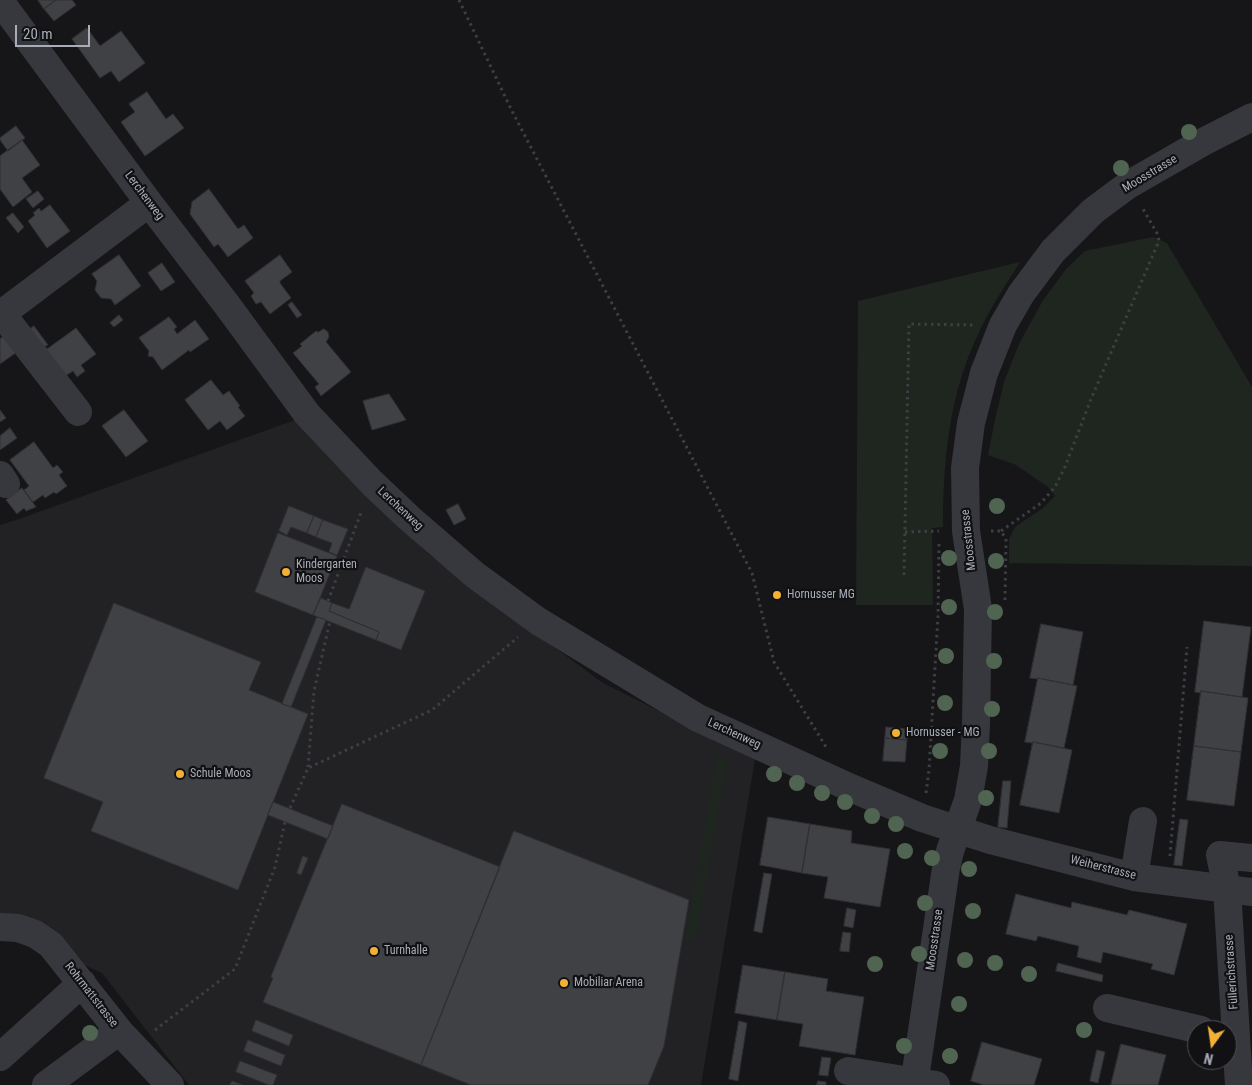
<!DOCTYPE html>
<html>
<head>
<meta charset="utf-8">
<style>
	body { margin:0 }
	#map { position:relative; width:1252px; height:1085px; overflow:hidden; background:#161618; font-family:"Roboto Condensed",sans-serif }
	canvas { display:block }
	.north { position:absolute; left:1187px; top:1020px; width:50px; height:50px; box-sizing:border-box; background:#111113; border:1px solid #4d4f55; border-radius:50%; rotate:194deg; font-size:14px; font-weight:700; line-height:20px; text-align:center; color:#a8adb8 }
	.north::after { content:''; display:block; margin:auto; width:18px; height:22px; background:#f2b134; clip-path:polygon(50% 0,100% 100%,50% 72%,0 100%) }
	.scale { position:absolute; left:15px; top:25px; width:75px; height:22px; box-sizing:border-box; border:2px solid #a8adb8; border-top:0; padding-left:6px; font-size:15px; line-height:18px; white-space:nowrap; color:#a8adb8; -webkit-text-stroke:4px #111113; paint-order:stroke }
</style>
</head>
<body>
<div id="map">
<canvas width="1252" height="1085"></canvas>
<div class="north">N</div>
<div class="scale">20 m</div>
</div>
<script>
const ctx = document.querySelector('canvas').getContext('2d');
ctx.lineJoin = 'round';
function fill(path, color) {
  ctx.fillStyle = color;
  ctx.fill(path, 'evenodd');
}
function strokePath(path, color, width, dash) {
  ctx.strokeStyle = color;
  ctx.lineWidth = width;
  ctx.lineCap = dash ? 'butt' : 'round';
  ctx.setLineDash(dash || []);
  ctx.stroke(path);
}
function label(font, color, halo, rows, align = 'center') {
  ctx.font = font + ' "Roboto Condensed",sans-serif';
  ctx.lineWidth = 4.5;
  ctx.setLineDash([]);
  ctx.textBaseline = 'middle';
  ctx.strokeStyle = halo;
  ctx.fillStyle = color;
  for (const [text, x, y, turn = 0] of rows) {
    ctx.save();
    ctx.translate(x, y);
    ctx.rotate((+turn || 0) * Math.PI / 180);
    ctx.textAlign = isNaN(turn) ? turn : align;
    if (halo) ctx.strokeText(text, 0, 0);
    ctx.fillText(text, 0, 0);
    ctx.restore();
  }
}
const built = new Path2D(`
	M295,420L427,553L501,608L603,683L755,759L701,1085H189L102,973L0,927V525L22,518Z`);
const green = new Path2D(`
	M1153,237L1167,243L1252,387V566L1009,563V539L1015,527L1043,508L1055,496L1048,487L1016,465L988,455L996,415L1004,382L1019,344L1042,302L1066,269L1085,251Z
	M1020,262C1004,287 988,312 976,339C949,397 943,463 943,527L932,528L933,605H856L858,301Z
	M716,758L727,760L696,941L685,939Z`);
const building = new Path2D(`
	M38,0H56L44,9Z
	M56,0H72L76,5L54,21L44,9Z
	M87,28L100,46L121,31L145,63L119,82L111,71L100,78L72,39Z
	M147,92L166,119L173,114L184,128L145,156L121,122L135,112L129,104Z
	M16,126L25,138L8,151L0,140V138Z
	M22,140L40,165L22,178L32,192L13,207L0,189V156Z
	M209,189L238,229L244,225L253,238L228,257L218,244L214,247L190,214L192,202Z
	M38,191L44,199L33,208L26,199Z
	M50,205L70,231L47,248L28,221L35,215L33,213L39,208L41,211Z
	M13,213L24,227L18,233L6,218Z
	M119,255L141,286L115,305L111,299L101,298L95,290L97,281L92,274Z
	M280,255L292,272L280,281V283L291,298L270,314L261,302L256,304L251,296L254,293L245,281Z
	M162,263L175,282L161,291L148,273Z
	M292,302L302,315L297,318L288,305Z
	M119,315L123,320L114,327L110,323Z
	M169,317L177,327L174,329L177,334L195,320L209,339L190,352L189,350L162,370L153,357L148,356L149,351L139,338Z
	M34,326L48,345L45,346L47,349L76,328L96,354L81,365L85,371L77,377L73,371L65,376L23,334Z
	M324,329L328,332L329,337L326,342L351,372L321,396L315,387L319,384L293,353L302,346L300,344L316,331L318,332Z
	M5,335L17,352L0,364V339Z
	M211,380L223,395L229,391L240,406L238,407L245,416L227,430L220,421L208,430L185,400Z
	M389,394L406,420L372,430L363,401Z
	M0,410L6,418L0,422Z
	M124,410L148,441L126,457L102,426Z
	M10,428L17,438L0,450V436Z
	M34,442L53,468L57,465L63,472L59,475L67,486L56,494L54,492L45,498L43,495L33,502L24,490L29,486L10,460Z
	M22,488L36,507L26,511L24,508L17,514L6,500Z
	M458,504L466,519L454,525L446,510Z
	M289,506L314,516L307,533L291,527L287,535L279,531Z
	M314,516L323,520L316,537L307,533Z
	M323,520L348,529L337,555L329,552L332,543L316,537Z
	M278,533L337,556L313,615L255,592Z
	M366,567L425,591L401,650L376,640L379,632L329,611L332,603L349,609Z
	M321,598L332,603L329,611L379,632L376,640L313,615Z
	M114,603L261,662L249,690L308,714L238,890L91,831L103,802L44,778Z
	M317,617L326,620L291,707L282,704Z
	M1204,621L1251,627L1242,697L1201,691V693L1195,692Z
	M1041,624L1083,632L1073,685L1038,678V679L1030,678Z
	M1038,678L1077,686L1064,748L1033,742L1032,743L1025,742Z
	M1201,691L1248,698L1241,752L1194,746Z
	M886,727L908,729L907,740L885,738Z
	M885,738L907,740L905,762L883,761Z
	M1033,742L1072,750L1059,813L1020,805Z
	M1194,746L1241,752L1234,806L1187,800Z
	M1003,781H1011L1007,828L998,827Z
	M273,802L333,826L328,839L268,815Z
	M342,804L500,867L421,1065L263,1002L273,978L271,977Z
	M768,817L810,824L802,873L760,865Z
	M1180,819L1188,820L1182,866L1174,865Z
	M810,824L852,831L851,843L890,849L880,907L824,898L828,877L802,873Z
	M514,831L689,900L664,1046L648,1085H471L421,1065Z
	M303,856L308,858L301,875L297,873Z
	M764,873L772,874L762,933L754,931Z
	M1016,894L1071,908L1072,902L1127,915L1129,910L1187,924L1174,975L1151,969L1153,964L1103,952L1101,963L1077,957L1079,946L1038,936L1036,941L1006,934Z
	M847,908L856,910L853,928L844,926Z
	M843,932L851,933L849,952L840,951Z
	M1058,963L1103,975L1102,982L1056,971Z
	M743,965L785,972L777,1020L735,1013Z
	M785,972L828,979L826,991L864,997L855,1055L799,1046L803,1024L777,1020Z
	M256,1020L293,1035L289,1046L252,1031Z
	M739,1021L747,1023L738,1081L729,1079Z
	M248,1040L285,1055L281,1066L244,1051Z
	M982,1042L1042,1059L1034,1085H984L971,1081Z
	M1121,1044L1166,1055L1158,1085H1111Z
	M1097,1050L1105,1052L1098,1083L1090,1081Z
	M822,1057L831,1058L828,1076L819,1075Z
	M240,1061L277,1075L273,1085H269L236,1072Z
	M232,1081L243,1085H230Z
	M818,1081L826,1082V1085H817Z`);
const path = new Path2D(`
	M459,0L511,109L752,573L774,662L826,747
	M991,531H1001L1006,539L1005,601
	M1001,531L1041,503L1055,487L1065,467L1091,399L1159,241L1158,235L1142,207
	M905,532L939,531
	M904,575L909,324L975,325
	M328,601L362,510
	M308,767L314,691L330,621
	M926,793L929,770L938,616L939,540
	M290,808L308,768L432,710L518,637
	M1170,856L1187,647
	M155,1030L235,969L275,867L285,822`);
const minor = new Path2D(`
	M0,1L149,203L227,305L307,414L372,483L409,518L475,575L538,621L698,718L851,788L922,818L990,840L1134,877L1252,892
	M2,314L78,412
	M0,315L149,203
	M0,475L6,484
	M1134,877L1143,821
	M0,927L18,928L35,934L51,945L119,1031L170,1085
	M1107,1008L1201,1030
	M0,1057L82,983
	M848,1071L936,1085
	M46,1085L119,1031
	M914,1085L946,868L950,851L968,800L974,766L976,723L978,609L966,531L965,468L971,423L984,373L1003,325L1021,294L1053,251L1093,211L1128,185L1203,142L1252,117
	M1239,1085L1227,889L1220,855L1252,858`);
const trees = [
	[1189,132],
	[1121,168],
	[997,506],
	[949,558],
	[996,561],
	[949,607],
	[995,612],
	[946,656],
	[994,661],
	[945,703],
	[992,709],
	[940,751],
	[989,751],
	[774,774],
	[797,783],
	[822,793],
	[986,798],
	[845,802],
	[872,816],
	[896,824],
	[905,851],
	[932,858],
	[969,869],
	[925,903],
	[973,911],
	[919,954],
	[965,960],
	[995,963],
	[875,964],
	[1029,974],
	[959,1004],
	[1084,1030],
	[90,1033],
	[904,1046],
	[950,1056]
];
const markers = [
	[286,572,5,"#f2b134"],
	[777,595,5,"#f2b134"],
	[896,733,5,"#f2b134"],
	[180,774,5,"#f2b134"],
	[374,951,5,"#f2b134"],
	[564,983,5,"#f2b134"]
];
const streetNames = [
	["Moosstrasse",1150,174,-31],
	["Lerchenweg",144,196,53],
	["Lerchenweg",400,509,43],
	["Moosstrasse",969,540,-96],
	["Lerchenweg",734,734,25],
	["Weiherstrasse",1103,868,14],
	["Moosstrasse",935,940,-82],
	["Füllerichstrasse",1232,972,-94],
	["Rohrmattstrasse",91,995,52]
];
const poiNames = [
	["Kindergarten",296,565],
	["Moos",296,579],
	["Hornusser MG",787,595],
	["Hornusser - MG",906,733],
	["Schule Moos",190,774],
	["Turnhalle",384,951],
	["Mobiliar Arena",574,983]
];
fill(built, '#222225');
fill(green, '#1e261f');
fill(building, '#404145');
strokePath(building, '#303034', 1);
strokePath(path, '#3d3f44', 3, [2.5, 4]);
strokePath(minor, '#37383d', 28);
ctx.fillStyle = '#506452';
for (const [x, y] of trees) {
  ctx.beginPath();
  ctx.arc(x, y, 8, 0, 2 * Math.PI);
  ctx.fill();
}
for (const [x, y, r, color] of markers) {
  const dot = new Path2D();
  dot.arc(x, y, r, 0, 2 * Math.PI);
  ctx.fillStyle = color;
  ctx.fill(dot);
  strokePath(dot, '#111113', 2);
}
label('12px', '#a8adb8', '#111113', streetNames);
label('12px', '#a8adb8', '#111113', poiNames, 'left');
</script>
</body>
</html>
